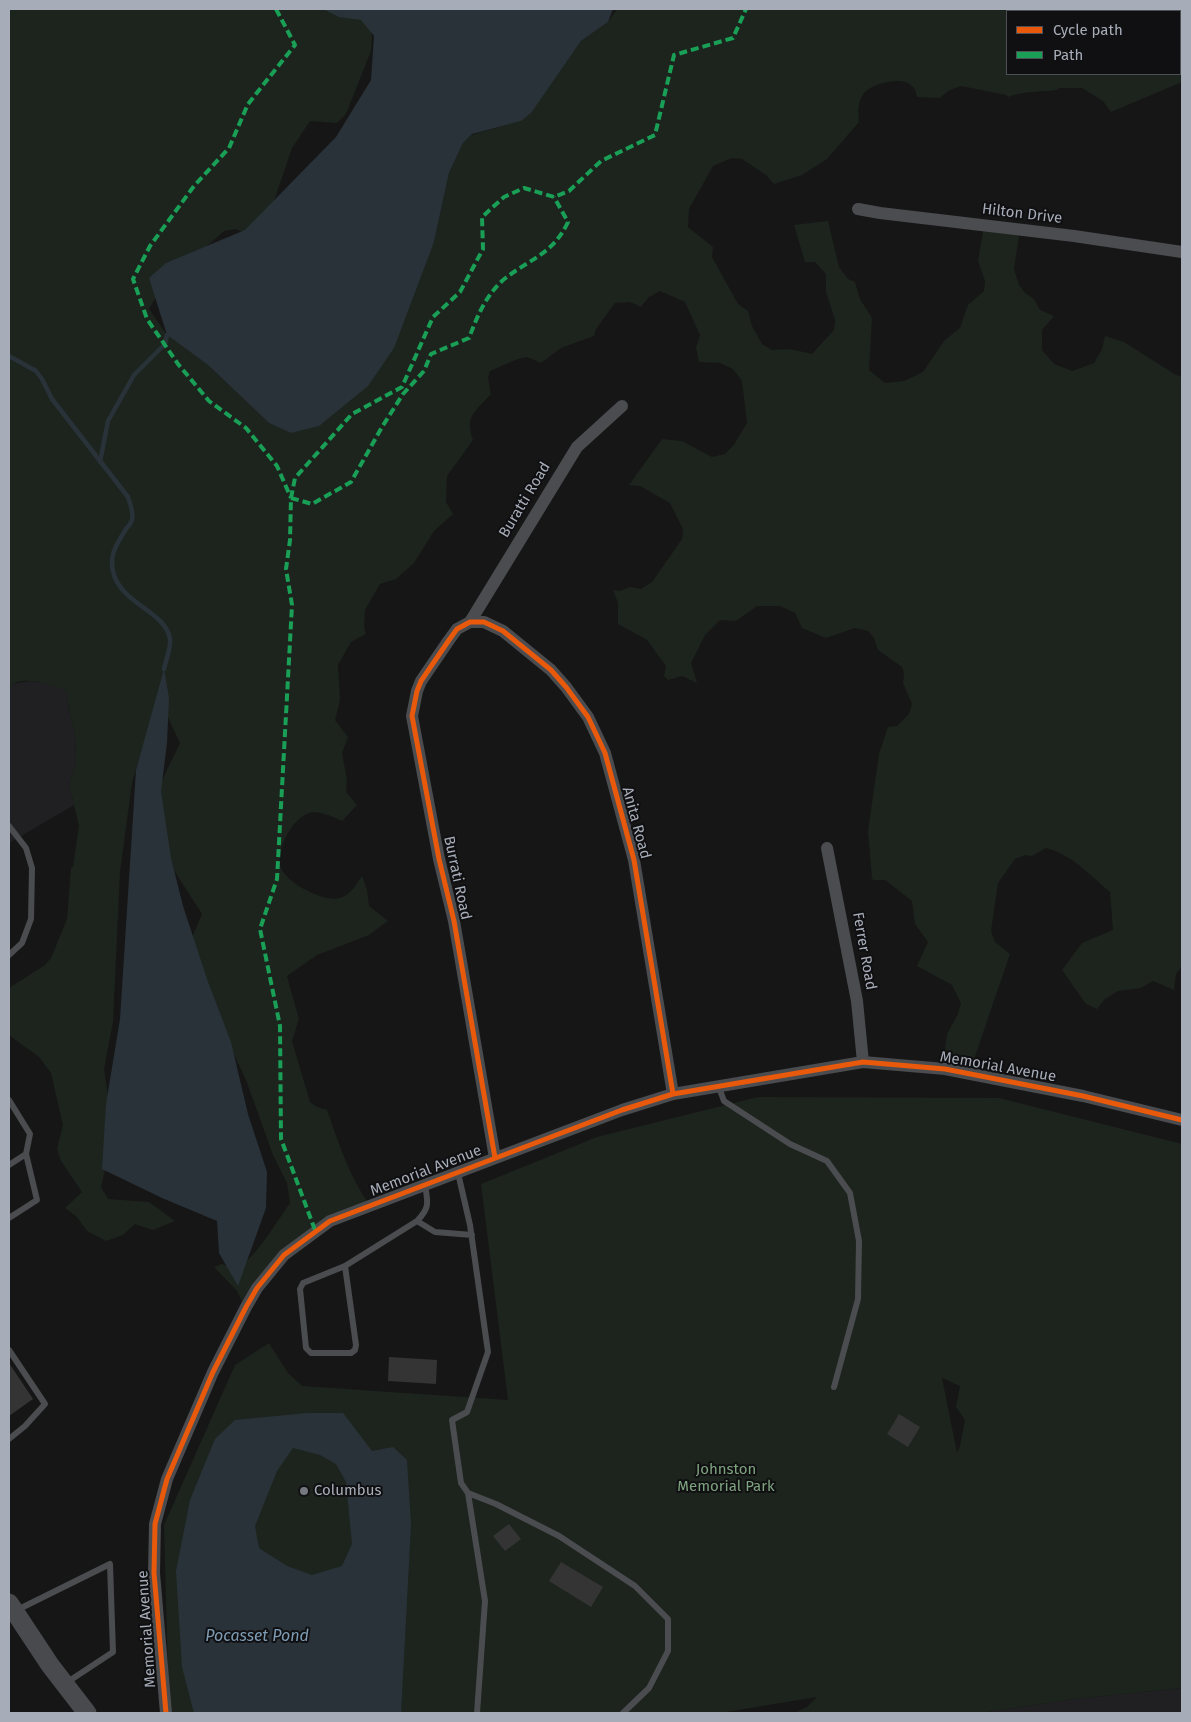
<!DOCTYPE html>
<html>
<head>
<meta charset="utf-8">
<style>
	body { margin:0 }
	#map { position:relative; width:1191px; height:1722px; overflow:hidden; background:#161616; font-family:"Fira Sans",sans-serif }
	canvas { display:block }
	.frame { position:absolute; inset:0; border:10px solid #a7adb8; pointer-events:none }
	.legend { position:absolute; left:1006px; top:10px; width:175px; height:65px; box-sizing:border-box; background:#101012; border:1px solid #4c4f54; margin:0; padding:6px 9px; list-style:none; font-size:15px; color:#a7adb8 }
	.legend li { display:flex; align-items:center; gap:10px; height:25px }
	.legend b { width:25px; border:1px solid #4c4f54 }
</style>
</head>
<body>
<div id="map">
<canvas width="1191" height="1722"></canvas>
<div class="frame"></div>
<ul class="legend">
<li><b style="height:6px;background:#e8590c"></b>Cycle path</li>
<li><b style="height:6px;background:#1a9f57"></b>Path</li>
</ul>
</div>
<script>
const ctx = document.querySelector('canvas').getContext('2d');
ctx.lineJoin = 'round';
function fill(path, color) {
  ctx.fillStyle = color;
  ctx.fill(path, 'evenodd');
}
function strokePath(path, color, width, dash) {
  ctx.strokeStyle = color;
  ctx.lineWidth = width;
  ctx.lineCap = dash ? 'butt' : 'round';
  ctx.setLineDash(dash || []);
  ctx.stroke(path);
}
function label(font, color, halo, rows, align = 'center') {
  ctx.font = font + ' "Fira Sans",sans-serif';
  ctx.lineWidth = 4;
  ctx.setLineDash([]);
  ctx.textBaseline = 'middle';
  ctx.strokeStyle = halo;
  ctx.fillStyle = color;
  for (const [text, x, y, turn = 0] of rows) {
    ctx.save();
    ctx.translate(x, y);
    ctx.rotate((+turn || 0) * Math.PI / 180);
    ctx.textAlign = isNaN(turn) ? turn : align;
    if (halo) ctx.strokeText(text, 0, 0);
    ctx.fillText(text, 0, 0);
    ctx.restore();
  }
}
const built = new Path2D(`
	M30,681L50,683L66,691L70,714L75,733L76,764L69,784L74,805L9,843V687L12,684Z
	M1182,1688V1713H980L1074,1699Z`);
const green = new Path2D(`
	M9,9H332L355,15L369,24L372,36L371,51L346,114L337,123L310,121L292,148L273,204L256,238L236,229L224,231L164,284L149,309L167,335L208,365L269,423L277,426L434,242L449,173L463,143L471,135L520,121L530,113L581,41L608,22L617,9H1182V82L1111,112L1103,101L1082,88H1059L1057,90C1041,92 1022,91 1008,97L1006,95L961,86L948,91L940,98L917,97C916,93 915,88 912,86C903,76 874,83 865,92C857,101 858,112 859,122L827,159L802,175L774,184L766,175L742,159L732,158L713,166L689,209L688,227L713,247L712,257L738,304L748,311L752,326L762,344L772,350L790,349L812,354L834,330L835,320L826,292V274L815,262H805L794,225L828,221L839,267L848,279L855,282L860,299L872,318L869,370L885,383L904,381L923,372L944,341L960,328L968,305L984,291L985,281L978,261L984,226L1020,230L1014,269L1019,285L1025,293L1034,299L1040,310L1054,316L1042,330V350L1054,364L1072,371L1094,363L1102,349L1105,336L1124,342L1176,375L1182,377V966L1176,974L1174,990L1153,981L1141,988L1118,991L1105,999L1097,1009L1086,1004L1062,970L1082,943L1113,930L1110,892C1091,876 1071,854 1046,848L1032,856L1025,855L1015,859L998,883L991,931L995,942L1010,954L970,1071L943,1066L947,1034L958,1014L961,1003L952,985L917,966L928,942L915,924L912,901L885,880H873L872,878L868,831L879,754L888,727L897,726L909,714L912,704L903,683L904,674L902,667L878,650L874,638L868,631L855,628L826,638L802,628L795,613L780,606H757L736,621L720,620L705,635L691,663L697,683L682,676L668,680L664,676L666,666L647,640L618,624V603L613,590L620,591L630,587L641,589L652,582L682,539L683,529L670,503L640,486L629,485L662,439L682,441L712,457L725,454L733,446L747,423L742,381L733,369L720,363L699,362L696,348L700,335L685,302L660,291L649,297L641,307L630,302L615,303L596,329L594,336L561,348L541,363L527,357L518,359L490,371L488,377L491,394C476,411 464,416 473,440L447,476L446,502L453,514L434,531L414,563L396,579L380,584L365,610L364,627L366,634L351,642L338,665L340,700L335,720L348,737L342,753L347,780L346,792L357,805L342,821C334,817 318,810 309,813C291,820 278,847 280,864C282,882 325,903 340,898C351,895 356,884 362,876L367,889L369,906L388,921L369,935L317,955L287,976L299,1019L292,1041L310,1102L317,1107L327,1110C338,1141 349,1176 369,1204L290,1251L246,1309L237,1291L214,1267L222,1264C228,1266 235,1268 241,1265C256,1257 279,1218 290,1203L287,1183L273,1155L246,1080L198,979L191,940L202,914L175,872L158,829L156,793L180,743L163,707L143,746L132,783L120,872L113,1022L104,1069L111,1117L109,1153L101,1187L108,1199L149,1202L175,1221L153,1230L135,1224L123,1235L106,1241L87,1231L77,1217L65,1208L82,1192L61,1161L57,1149L63,1125L51,1073L39,1057L9,1035V988L45,965L51,958L67,919L71,868L73,867L79,826L69,784L76,763L75,733L70,714L66,691C52,684 22,674 9,687ZM1007,11H1180V74H1007Z
	M758,1097L999,1098L1182,1144V1688L1074,1699L980,1713H794L807,1707L817,1697L720,1713H169L164,1525L235,1365L269,1343L288,1373L302,1386L508,1400L481,1184L597,1137ZM942,1378L960,1386L956,1407L965,1420L960,1446L957,1453Z`);
const water = new Path2D(`
	M323,9H613L608,22L581,41L531,113L521,121L472,134L463,143L449,173L434,242L394,348L368,386L319,426L291,433L269,423L208,365L167,335L149,278L166,263L245,230L336,137L371,80L374,36L361,20L339,17Z
	M164,669L169,698L167,743L161,791L171,858L183,906L208,982L231,1042L248,1114L267,1172L266,1208L238,1286L219,1253L217,1221L162,1198L102,1169L106,1104L120,1019L136,770Z
	M307,1413H343L372,1451L393,1447L407,1460L411,1525L401,1713H194L182,1667L176,1571L190,1500L215,1439L235,1420ZM293,1448L320,1455L336,1464L346,1482L352,1544L342,1566L312,1575L287,1566L259,1548L255,1526L277,1471Z`);
const stream = new Path2D(`
	M9,356L36,371L42,379L52,399L128,497C130,504 134,512 132,520C131,523 128,527 126,529C116,545 108,556 114,575C124,605 166,612 170,639C171,648 166,660 164,669
	M100,462L108,421L134,375L165,344L167,335`);
const building = new Path2D(`
	M389,1357L437,1360L436,1384L388,1381Z
	M9,1363L33,1399L9,1416Z
	M899,1414L920,1427L908,1447L887,1434Z
	M509,1524L521,1539L505,1551L493,1536Z
	M561,1562L603,1587L591,1607L549,1581Z`);
const service = new Path2D(`
	M9,826L26,848L32,868L31,919L22,943L9,955
	M718,1085L724,1101L790,1144L827,1161L850,1193L859,1241L858,1299L834,1387
	M9,1100L30,1134L26,1154
	M9,1165L26,1154L37,1200L9,1218
	M458,1173L470,1225L488,1352L467,1412L452,1420L461,1483L468,1493L485,1601L477,1713
	M417,1221L435,1232L472,1235
	M345,1266L356,1345L355,1350L351,1353H311L306,1348L300,1289L303,1283L345,1266L417,1221C430,1208 428,1203 425,1185
	M9,1350L45,1404L25,1426L9,1439
	M468,1493L496,1504L559,1536L635,1586L668,1619V1651L649,1688L623,1713
	M15,1611L110,1564L113,1652L66,1683`);
const minor = new Path2D(`
	M858,209L880,213L1074,236L1182,252
	M470,622L577,447L622,406
	M827,848L857,1001L863,1062
	M495,1158L454,921L439,859L412,716L417,691L421,681L449,640L457,629L470,622H484L503,631L551,670L566,687L588,717L605,753L634,860L673,1094
	M166,1713L154,1573L155,1524L167,1479L213,1372L246,1307L257,1288L284,1255L330,1221L622,1110L673,1094L863,1062L945,1069L1083,1096L1182,1120`);
const secondary = new Path2D(`
	M9,1603L50,1665L87,1713`);
const quiet = new Path2D(`
	M276,9L295,45L248,104L229,148L194,186L150,246L133,279L147,319L178,364L209,401L246,428L277,466L291,498
	M291,498L312,504L351,482L382,427L403,394L424,371L431,354L469,338C477,317 485,297 502,281C528,259 552,256 568,222L554,197
	M315,1230L281,1139L280,1026L260,929L277,879L292,605L286,569L290,540L291,498L295,478L352,414L402,387L433,317L460,292L483,249L482,217L504,197L524,188L554,197L569,191L601,161L655,135L674,55L733,38L746,9`);
const cycleway = new Path2D(`
	M495,1158L454,921L439,859L412,716L417,691L421,681L449,640L457,629L470,622H484L503,631L551,670L566,687L588,717L605,753L634,860L673,1094
	M166,1713L154,1573L155,1524L167,1479L213,1372L246,1307L257,1288L284,1255L330,1221L622,1110L673,1094L863,1062L945,1069L1083,1096L1182,1120`);
const markers = [
	[304,1491,5,"#74787f"]
];
const streetNames = [
	["Hilton Drive",1022,214,7],
	["Buratti Road",525,500,-59],
	["Anita Road",636,823,75],
	["Burrati Road",457,878,78],
	["Ferrer Road",864,951,80],
	["Memorial Avenue",998,1067,10],
	["Memorial Avenue",426,1171,-21],
	["Memorial Avenue",147,1629,-94]
];
const parkNames = [
	["Johnston",726,1470],
	["Memorial Park",726,1487]
];
const poiNames = [
	["Columbus",314,1491]
];
const waterNames = [
	["Pocasset Pond",257,1637]
];
fill(built, '#202022');
fill(green, '#1c241d');
fill(water, '#293239');
strokePath(stream, '#293239', 4.5);
fill(building, '#343435');
strokePath(service, '#4a4c4f', 6);
strokePath(minor, '#4a4c4f', 12);
strokePath(secondary, '#494a4e', 19);
strokePath(quiet, '#1a9f57', 4, [8, 4]);
strokePath(cycleway, '#e8590c', 5);
for (const [x, y, r, color] of markers) {
  const dot = new Path2D();
  dot.arc(x, y, r, 0, 2 * Math.PI);
  ctx.fillStyle = color;
  ctx.fill(dot);
  strokePath(dot, '#101012', 2);
}
label('15px', '#a7adb8', '#101012', streetNames);
label('15px', '#7ea37f', '#101012', parkNames);
label('15px', '#a7adb8', '#101012', poiNames, 'left');
label('italic 16px', '#7d9cb4', '#101012', waterNames);
</script>
</body>
</html>
